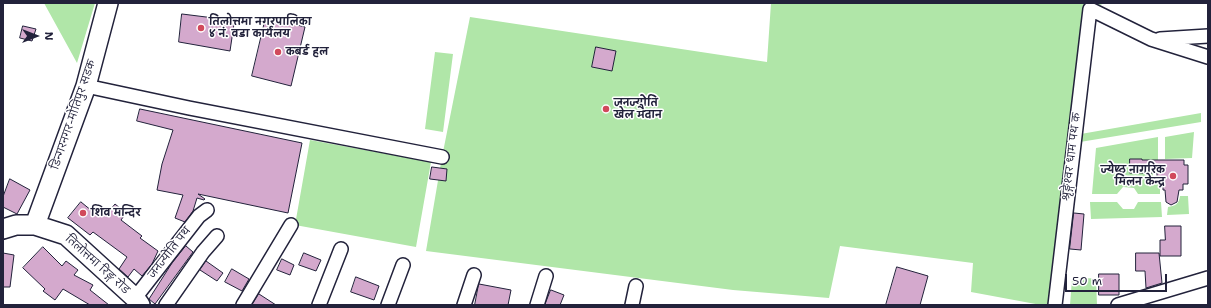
<!DOCTYPE html>
<html>
<head>
<meta charset="utf-8">
<style>
	body { margin:0 }
	#map { position:relative; width:1211px; height:308px; overflow:hidden; background:#fff; font-family:"Shantell Sans",sans-serif }
	canvas { display:block }
	.frame { position:absolute; inset:0; border:4px solid #22223b; pointer-events:none }
	.north { position:absolute; left:16px; top:16px; width:40px; height:40px; -webkit-text-stroke:3px #fff; paint-order:stroke; rotate:90deg; font-size:11px; font-weight:700; line-height:16px; text-align:center; color:#22223b }
	.north::after { content:''; display:block; margin:auto; width:14px; height:18px; background:#22223b; clip-path:polygon(50% 0,100% 100%,50% 72%,0 100%) }
	.scale { position:absolute; left:1065px; top:274px; width:102px; height:18px; box-sizing:border-box; border:2px solid #22223b; border-top:0; padding-left:5px; font-size:12px; line-height:14px; white-space:nowrap; color:#22223b; -webkit-text-stroke:3px #fff; paint-order:stroke }
</style>
</head>
<body>
<div id="map">
<canvas width="1211" height="308"></canvas>
<div class="frame"></div>
<div class="north">N</div>
<div class="scale">50 m</div>
</div>
<script>
const ctx = document.querySelector('canvas').getContext('2d');
ctx.lineJoin = 'round';
function fill(path, color) {
  ctx.fillStyle = color;
  ctx.fill(path, 'evenodd');
}
function strokePath(path, color, width, dash) {
  ctx.strokeStyle = color;
  ctx.lineWidth = width;
  ctx.lineCap = dash ? 'butt' : 'round';
  ctx.setLineDash(dash || []);
  ctx.stroke(path);
}
function label(font, color, halo, rows, align = 'center') {
  ctx.font = font + ' "Shantell Sans","Playpen Sans Deva",sans-serif';
  ctx.lineWidth = 3;
  ctx.setLineDash([]);
  ctx.textBaseline = 'middle';
  ctx.strokeStyle = halo;
  ctx.fillStyle = color;
  for (const [text, x, y, turn = 0] of rows) {
    ctx.save();
    ctx.translate(x, y);
    ctx.rotate((+turn || 0) * Math.PI / 180);
    ctx.textAlign = isNaN(turn) ? turn : align;
    if (halo) ctx.strokeText(text, 0, 0);
    ctx.fillText(text, 0, 0);
    ctx.restore();
  }
}
const green = new Path2D(`
	M44,3H95L77,63Z
	M771,3H1105L1090,9L1075,135L1201,113V122L1074,143L1048,305H1041L971,292L973,263L840,246L829,298L733,290L426,251L442,157L470,17L767,62Z
	M435,52L453,54L443,132L425,129Z
	M1194,132L1192,158L1165,159V137Z
	M1158,137V167L1153,168V184H1160V194H1138L1134,188L1123,187L1117,194H1092L1096,148Z
	M310,140L431,162L416,247L295,225Z
	M1180,196H1188L1189,214L1167,215L1168,207C1175,206 1179,204 1180,196Z
	M1090,202H1117L1123,209H1134L1138,202H1161L1162,217L1091,219Z
	M1096,278L1097,305H1070L1072,279Z`);
const building = new Path2D(`
	M182,14L222,19V22L234,24L230,51L179,42Z
	M266,17L305,27L291,86L252,76Z
	M23,26L36,29L32,41L20,38Z
	M596,47L616,51L612,71L592,67Z
	M140,109L302,143L288,213L198,194L205,199L204,200L197,198L193,211L185,222L175,218L183,195L157,190L162,164L173,130L137,121Z
	M1130,159H1142V160H1184V165H1188V184H1183V190H1179L1177,202L1171,205L1166,202L1165,190H1163V181H1157V173H1130Z
	M432,167L447,169L446,181L430,179Z
	M10,179L30,190L17,214L3,207V197Z
	M81,202L92,211L96,206L106,215L115,204L126,213L121,220L142,236L140,238L158,251L152,264L142,276L134,269L128,277L119,269L127,257L93,232L90,235L68,218Z
	M1074,213L1084,214L1081,250L1070,249Z
	M1165,226H1181V256H1160V240H1165Z
	M186,246L193,252L155,304L149,299L172,263Z
	M43,247L62,266L66,261L78,270L74,275L93,285L90,290L109,305H90L63,289L55,300L43,291L45,289L23,268Z
	M3,253L14,255L10,287H3Z
	M304,253L321,260L316,271L299,265Z
	M1136,253H1159L1162,283L1146,288L1145,271H1136Z
	M282,259L294,265L290,275L277,270Z
	M206,261L223,273L217,281L200,270Z
	M897,267L928,276L920,305H886Z
	M232,269L249,279L242,291L225,282Z
	M1099,274H1119V295H1099Z
	M356,277L379,286L374,300L351,292Z
	M479,284L511,290L508,305H475Z
	M551,290L564,295L560,305H545Z
	M259,294L276,305H252Z`);
const street = new Path2D(`
	M1160,39L1208,36
	M86,86L189,108L442,157
	M135,298L199,216L207,210
	M166,305L203,252L217,236
	M243,305L291,225
	M319,305L341,249
	M388,305L403,265
	M464,305L474,275
	M537,305L546,276
	M632,305L636,286
	M1055,305L1090,9L1151,39L1208,57
	M1118,305L1208,278`);
const secondary = new Path2D(`
	M35,225L86,86L108,3
	M3,229L16,225H35L66,235L135,298L140,305`);
const markers = [
	[201,28,4,"#d1495b"],
	[278,52,4,"#d1495b"],
	[606,109,4,"#d1495b"],
	[1173,176,4,"#d1495b"],
	[83,213,4,"#d1495b"]
];
const poiNames = [
	["तिलोत्तमा नगरपालिका",209,22],
	["४ नं. वडा कार्यलय",209,34],
	["कबर्ड हल",286,52],
	["जनज्योति",614,103],
	["खेल मैदान",614,115],
	["ज्येष्ठ नागरिक",1165,170,"right"],
	["मिलन केन्द्र",1165,182,"right"],
	["शिव मन्दिर",91,213]
];
const streetNames = [
	["डिन्गरनगर-मोतिपुर सडक",74,115,-71],
	["श्रृङ्गेश्वर धाम पथ क",1072,157,-83],
	["जनज्योति पथ",170,253,-52],
	["तिलोत्तमा रिङ्ग रोड",97,265,42]
];
fill(green, '#b0e6a8');
fill(building, '#d4a9cd');
strokePath(building, '#22223b', 1);
strokePath(street, '#22223b', 16);
strokePath(secondary, '#22223b', 22);
strokePath(street, '#fff', 13);
strokePath(secondary, '#fff', 19);
for (const [x, y, r, color] of markers) {
  const dot = new Path2D();
  dot.arc(x, y, r, 0, 2 * Math.PI);
  ctx.fillStyle = color;
  ctx.fill(dot);
  strokePath(dot, '#fff', 1.5);
}
label('bold 10px', '#22223b', '#fff', poiNames, 'left');
label('10px', '#22223b', '#fff', streetNames);
</script>
</body>
</html>
